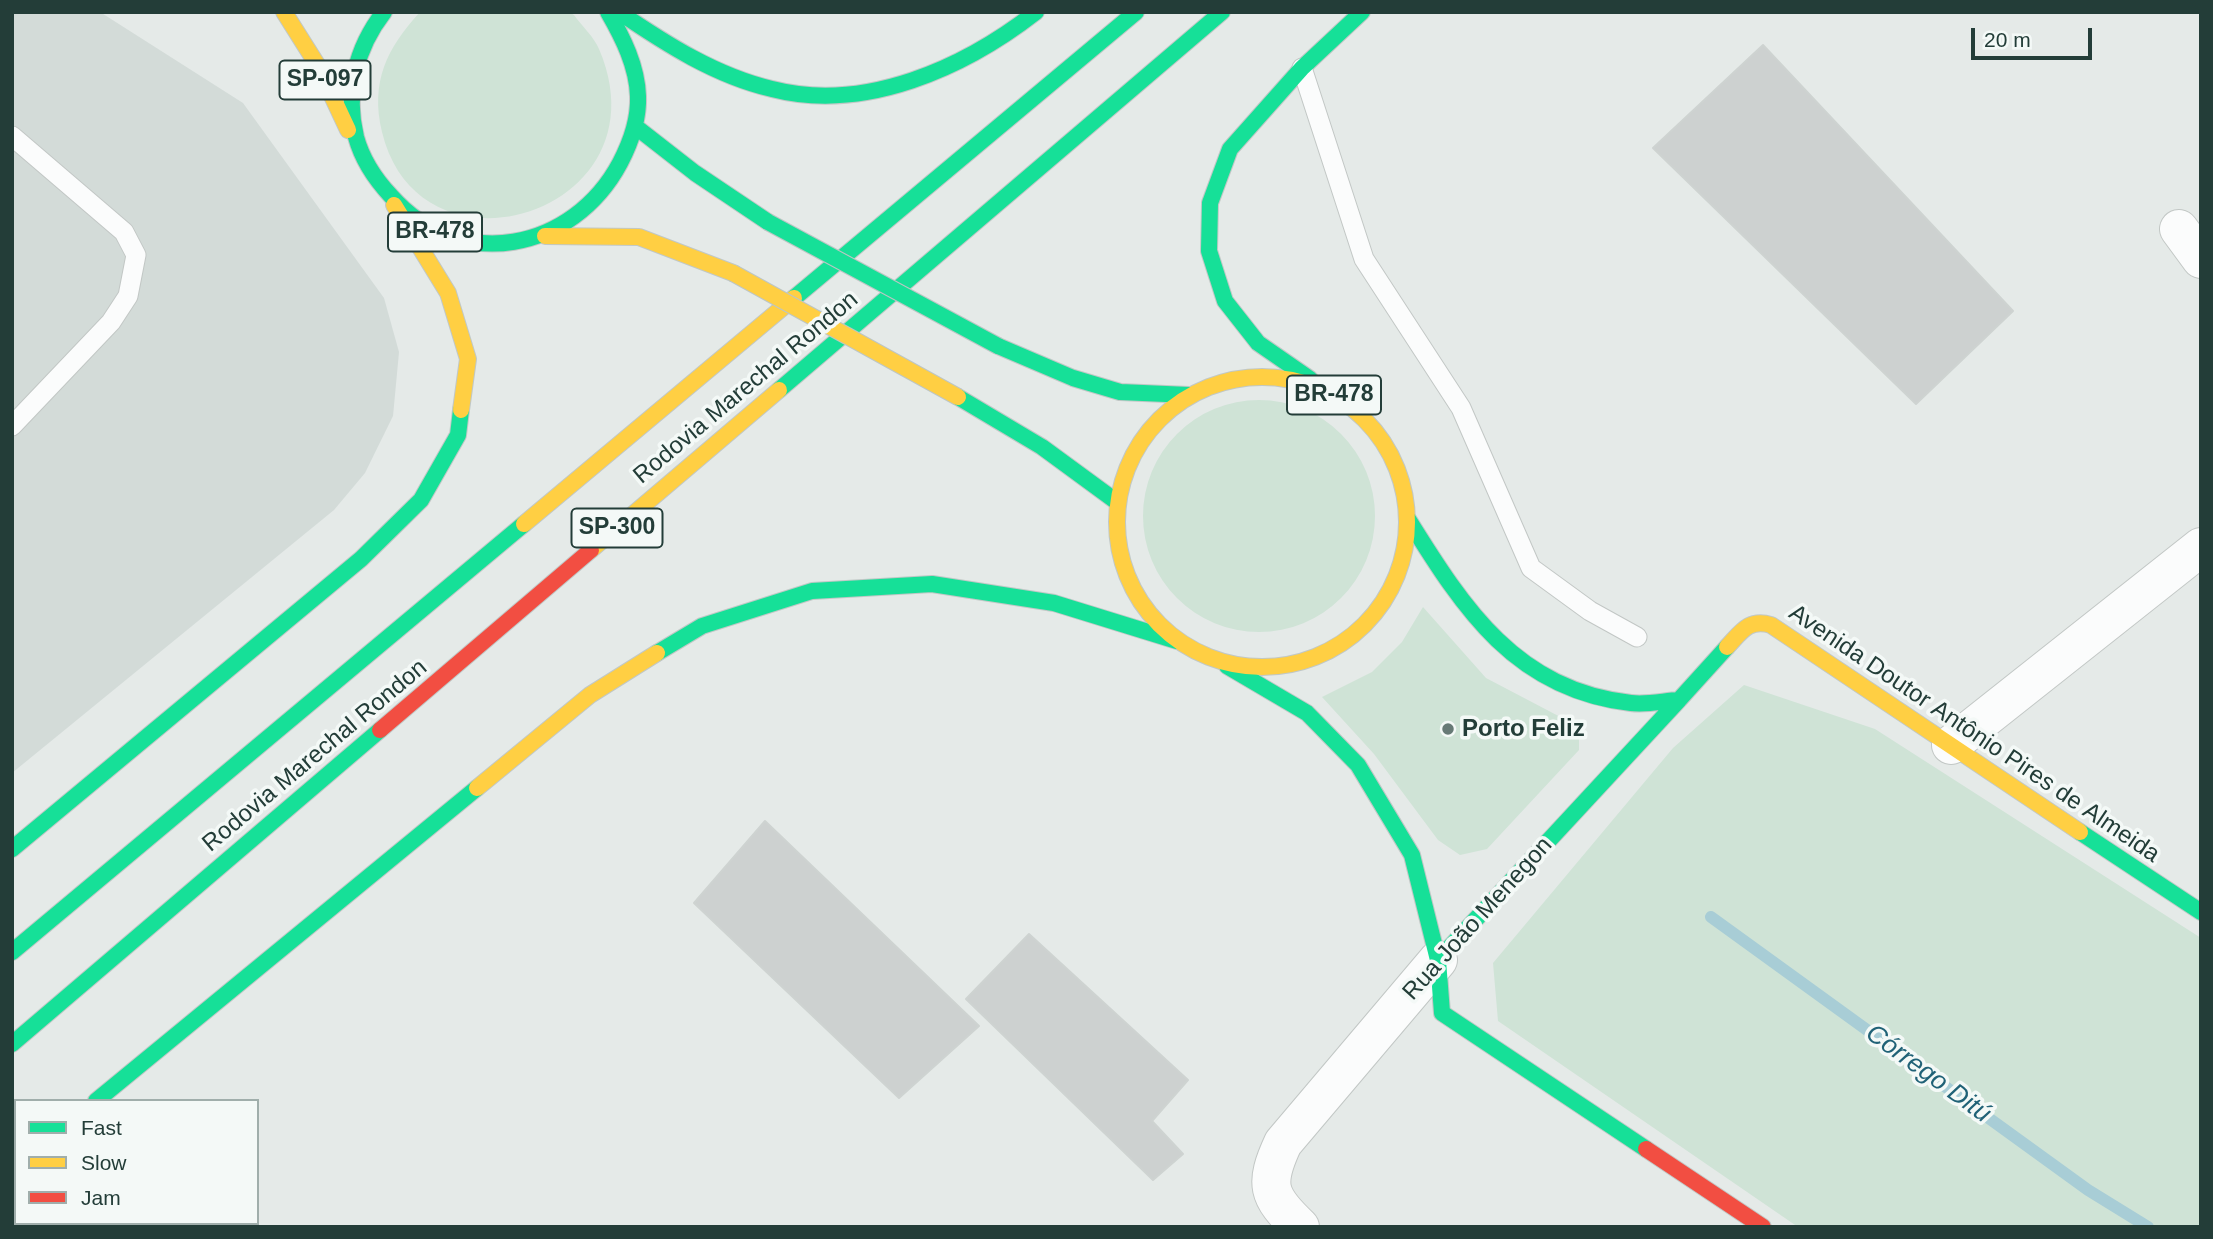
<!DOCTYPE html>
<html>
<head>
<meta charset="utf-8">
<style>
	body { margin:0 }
	#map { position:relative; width:2213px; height:1239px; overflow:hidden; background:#e5eae8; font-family:Arial,sans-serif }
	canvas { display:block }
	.frame { position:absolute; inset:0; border:14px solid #233d38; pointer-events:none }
	.legend { position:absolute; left:14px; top:1099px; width:245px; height:126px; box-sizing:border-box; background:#f4f9f7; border:2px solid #a0aeab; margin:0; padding:9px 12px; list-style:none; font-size:21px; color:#233d38 }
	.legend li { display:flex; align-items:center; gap:14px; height:35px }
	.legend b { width:35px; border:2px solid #a0aeab }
	.scale { position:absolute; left:1971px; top:28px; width:121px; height:32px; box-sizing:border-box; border:4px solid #233d38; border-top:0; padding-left:9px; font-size:21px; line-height:24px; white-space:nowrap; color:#233d38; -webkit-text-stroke:5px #f4f9f7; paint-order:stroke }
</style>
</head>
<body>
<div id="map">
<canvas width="2213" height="1239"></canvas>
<div class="frame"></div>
<ul class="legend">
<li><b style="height:9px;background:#16e098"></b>Fast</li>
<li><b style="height:9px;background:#ffcf43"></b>Slow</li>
<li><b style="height:9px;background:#f24e42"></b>Jam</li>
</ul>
<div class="scale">20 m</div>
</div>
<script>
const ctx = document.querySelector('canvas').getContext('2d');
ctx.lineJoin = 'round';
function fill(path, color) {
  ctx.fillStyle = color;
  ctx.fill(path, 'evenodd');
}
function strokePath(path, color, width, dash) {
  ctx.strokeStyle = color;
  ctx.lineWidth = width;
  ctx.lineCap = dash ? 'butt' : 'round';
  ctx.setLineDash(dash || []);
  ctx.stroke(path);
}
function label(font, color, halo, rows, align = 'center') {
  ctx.font = font + ' Arial,sans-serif';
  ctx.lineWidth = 7;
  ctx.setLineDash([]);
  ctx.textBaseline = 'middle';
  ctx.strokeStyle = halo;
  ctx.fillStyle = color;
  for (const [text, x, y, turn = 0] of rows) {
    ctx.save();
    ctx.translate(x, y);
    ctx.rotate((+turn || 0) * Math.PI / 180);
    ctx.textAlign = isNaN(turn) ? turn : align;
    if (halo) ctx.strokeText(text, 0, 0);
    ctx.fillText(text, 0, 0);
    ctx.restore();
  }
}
const built = new Path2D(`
	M12,12H100L243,103L384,298L399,352L393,416L365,473L334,510L12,773Z`);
const green = new Path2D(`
	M420,12H569L574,15C582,26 594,37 599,49C669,212 420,290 382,132C370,82 387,48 420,12Z
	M1143 516a116 116 0 1 1 232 0a116 116 0 1 1-232 0Z
	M1423,607L1486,678L1568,721L1579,733V750L1487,849L1460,855L1438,840L1374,754L1322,697L1372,672L1402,642Z
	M1744,685L1875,729L2201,938V1227H1798L1498,1021L1493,963L1673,748Z
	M54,1223H220L222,1227H54Z`);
const stream = new Path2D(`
	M1711,917L2088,1190L2148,1227
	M83,1223L84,1227`);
const building = new Path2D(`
	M1763,45L2013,311L1916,404L1653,148Z
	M765,821L979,1026L899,1098L694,903Z
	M1029,934L1188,1080L1152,1121L1183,1154L1153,1180L966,999Z`);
const lane = new Path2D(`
	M1302,68L1364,259L1461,408L1531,568L1590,611L1637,637
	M12,136L124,232L136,255L128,296L111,322L12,426`);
const street = new Path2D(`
	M2179,229L2201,259
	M1951,745L2201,547
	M1300,1227C1267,1196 1264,1184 1283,1143L1438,960`);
const fast = new Path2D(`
	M384,12C356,48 345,92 356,137C362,159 375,179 391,196C460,274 573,251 620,163C631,142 639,120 638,96C637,66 623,38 608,12
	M619,12C666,44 716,76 772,89C865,113 964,68 1036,12
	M636,127L695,173L768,222
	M794,298L1136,12
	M998,346L1073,378L1120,392L1189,395
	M1310,379L1258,343L1225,301L1209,251L1210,203L1230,149L1302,68L1362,12
	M779,390L1222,12
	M958,397L1042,447L1117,502
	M1408,519C1464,609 1516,690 1631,703C1647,705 1663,701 1679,700L1727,647
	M657,653L702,626L812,591L932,584L1054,603L1177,641
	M1227,666L1307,713L1358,765L1412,855L1438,960L1442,1013L1646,1149
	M2080,832L2201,912
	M12,849L361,559L421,500L458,435L461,410
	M12,952L524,524
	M1438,960L1679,700
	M12,1044L380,730
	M96,1101L477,788
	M12,1170L16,1167`);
const slow = new Path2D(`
	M284,12L318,66L348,130
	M394,205L448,293L468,359L461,410
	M545,236L639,237L733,273
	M1117 522a145 145 0 1 1 290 0a145 145 0 1 1-290 0Z
	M524,524L794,298
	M591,550L779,390
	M1727,647C1741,632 1749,618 1771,625L2080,832
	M477,788L590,695L657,653`);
const jam = new Path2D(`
	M380,730L591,550
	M1646,1149L1763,1227`);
const fastBridge = new Path2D(`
	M768,222L998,346`);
const slowBridge = new Path2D(`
	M733,273L958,397`);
const markers = [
	[1448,729,7,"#677a76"]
];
const shields = [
	[325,80,91],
	[435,232,94],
	[1334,395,94],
	[617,528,91]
];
const shieldNames = [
	["SP-097",325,80],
	["BR-478",435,232],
	["BR-478",1334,395],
	["SP-300",617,528]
];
const streetNames = [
	["Rodovia Marechal Rondon",746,388,-40],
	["Avenida Doutor Antônio Pires de Almeida",1974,734,34],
	["Rodovia Marechal Rondon",315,756,-40],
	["Rua João Menegon",1478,919,-48]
];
const poiNames = [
	["Porto Feliz",1462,729]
];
const waterNames = [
	["Córrego Ditú",1928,1074,36]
];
fill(built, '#d3dbd8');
fill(green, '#cfe3d6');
strokePath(stream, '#a8cdd6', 12);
fill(building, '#cdd1d0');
strokePath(building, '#ced3d1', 2);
strokePath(lane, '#c2c7c5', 21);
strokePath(street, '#c2c7c5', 40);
strokePath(fast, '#c1c8c6', 18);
strokePath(slow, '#c1c8c6', 18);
strokePath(jam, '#c1c8c6', 18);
strokePath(lane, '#fbfcfc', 19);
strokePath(street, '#fbfcfc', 38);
strokePath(fast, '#16e098', 16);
strokePath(slow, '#ffcf43', 16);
strokePath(jam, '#f24e42', 16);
strokePath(fastBridge, '#bdc6c4', 18, []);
strokePath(slowBridge, '#bdc6c4', 18, []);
strokePath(fastBridge, '#16e098', 16);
strokePath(slowBridge, '#ffcf43', 16);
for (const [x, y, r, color] of markers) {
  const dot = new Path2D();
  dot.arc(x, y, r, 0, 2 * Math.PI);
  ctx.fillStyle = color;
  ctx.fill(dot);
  strokePath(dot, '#f4f9f7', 2.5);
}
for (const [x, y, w] of shields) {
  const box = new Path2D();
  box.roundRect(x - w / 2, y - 19.5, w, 39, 5);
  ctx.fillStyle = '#f4f9f7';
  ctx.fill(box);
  strokePath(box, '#233d38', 2);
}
label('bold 23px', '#233d38', null, shieldNames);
label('24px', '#233d38', '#f4f9f7', streetNames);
label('bold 24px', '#233d38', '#f4f9f7', poiNames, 'left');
label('italic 26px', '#206277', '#f4f9f7', waterNames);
</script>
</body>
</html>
